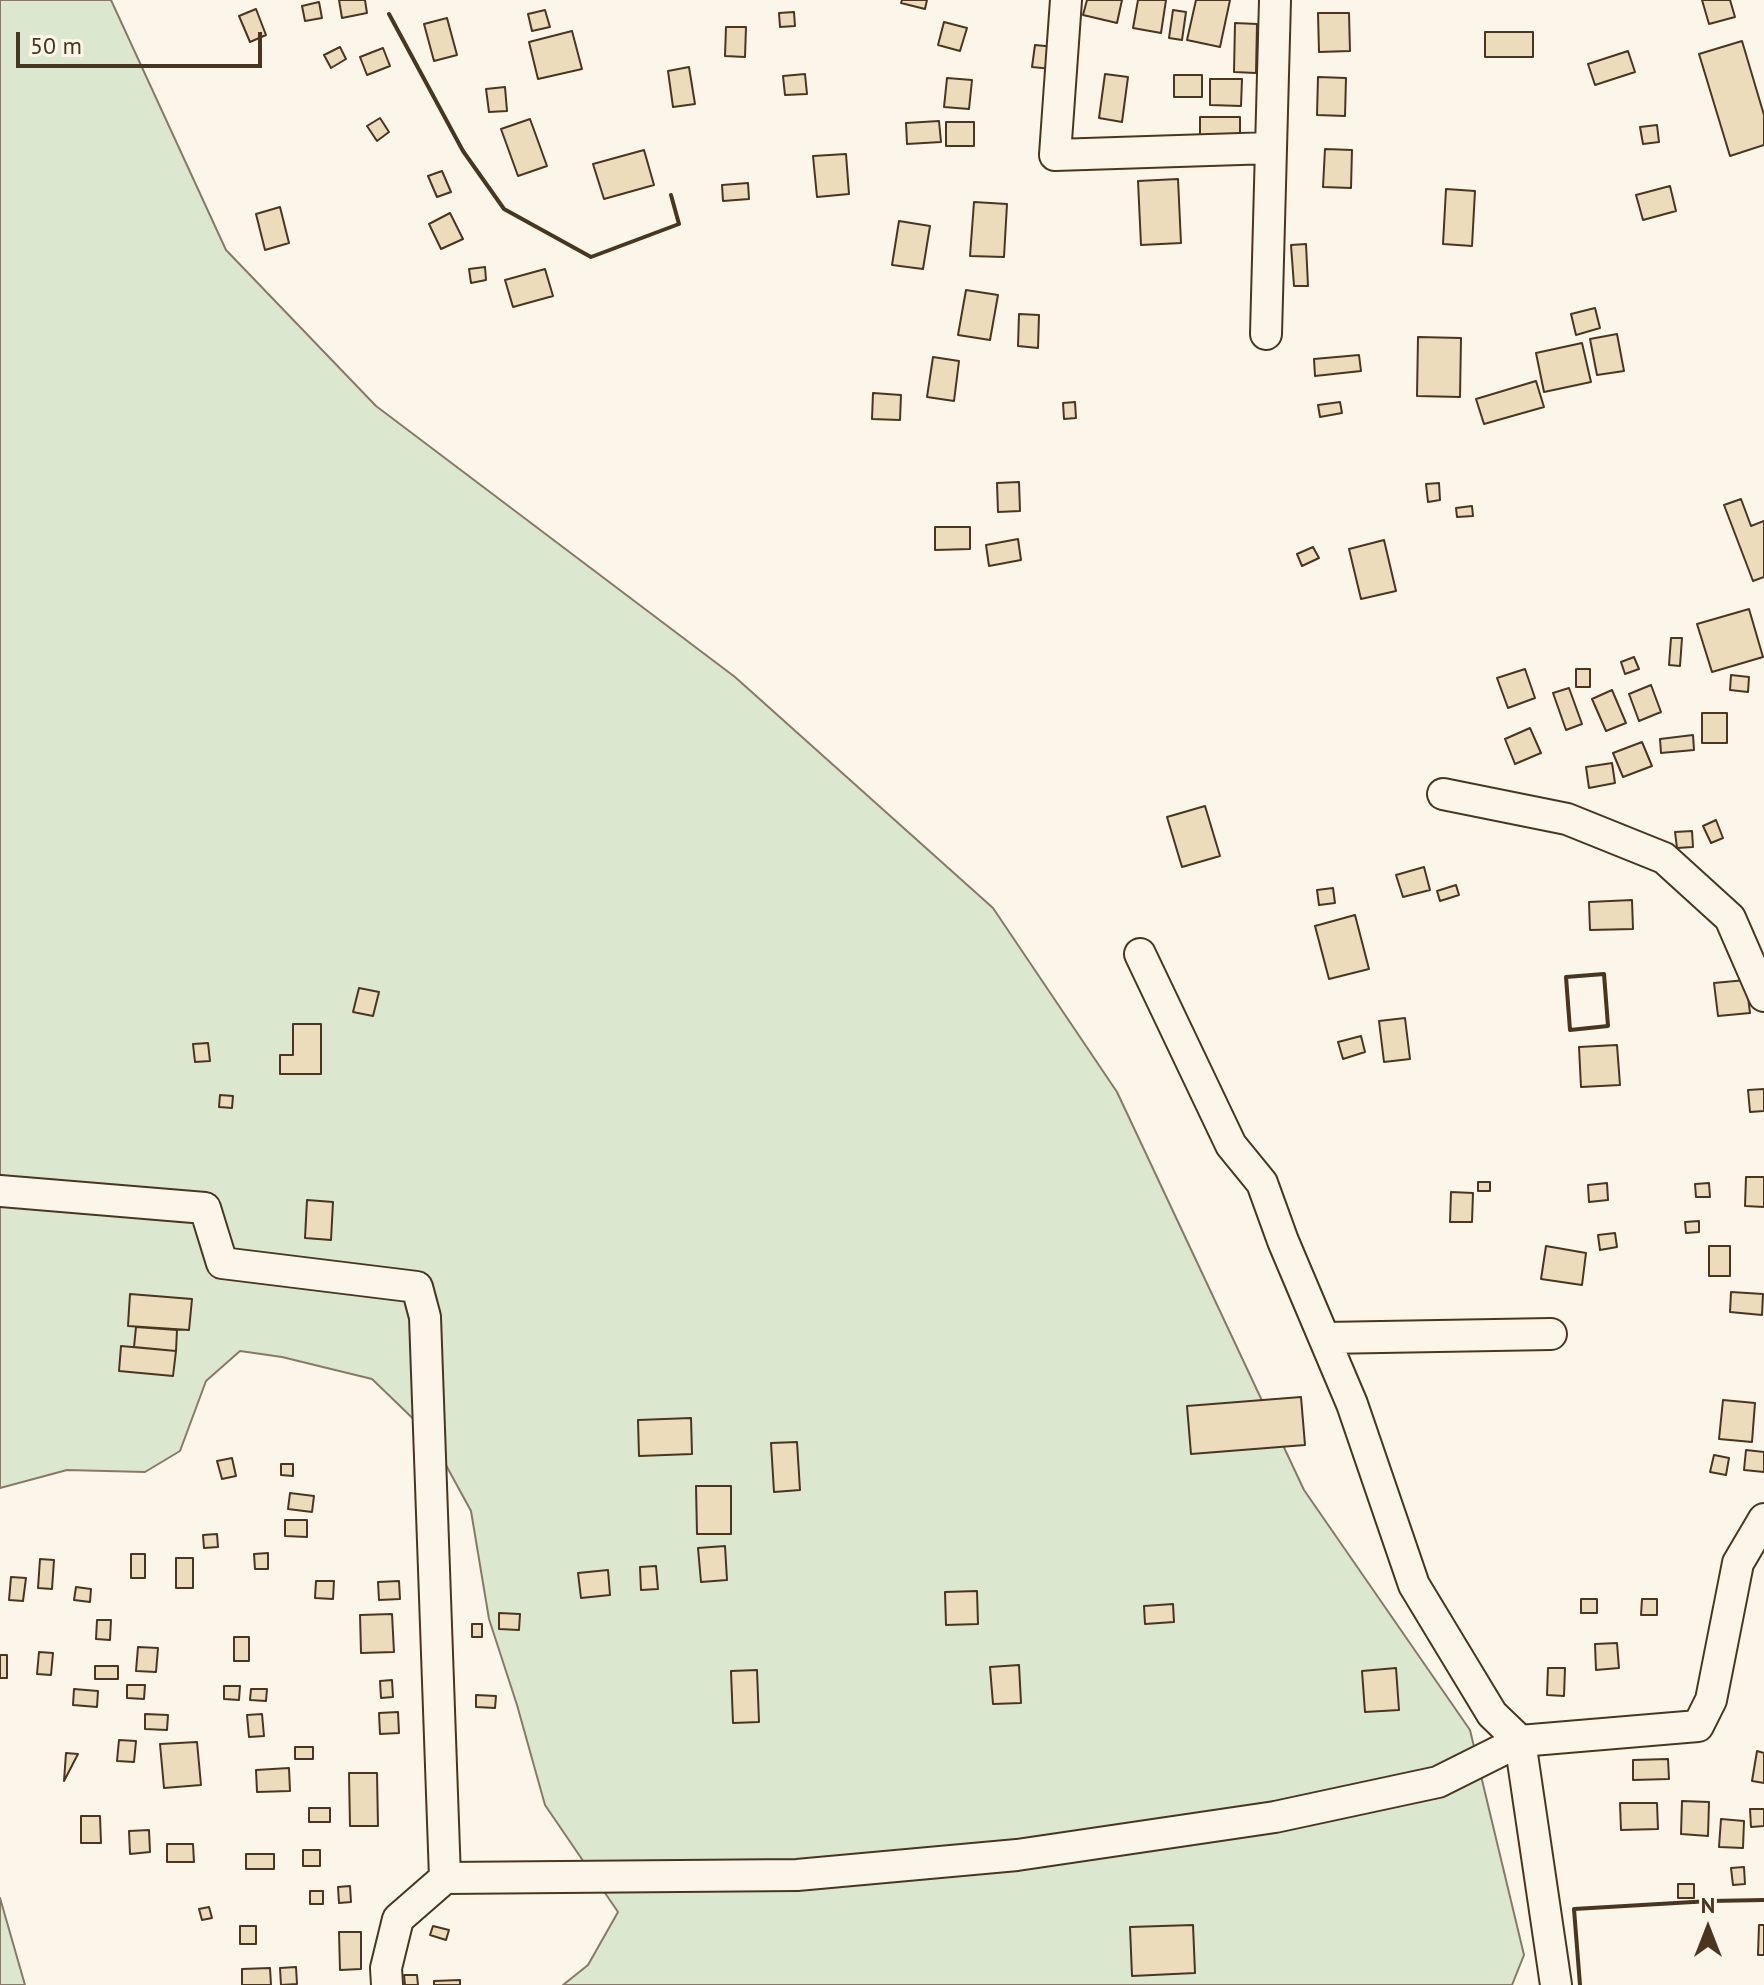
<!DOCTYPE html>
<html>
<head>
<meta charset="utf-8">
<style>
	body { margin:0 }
	#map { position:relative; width:1764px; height:1985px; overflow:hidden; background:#fbf6e9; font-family:"PT Sans",sans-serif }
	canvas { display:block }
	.north { position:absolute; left:1668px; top:1889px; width:80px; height:80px; -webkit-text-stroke:6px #fbf6e9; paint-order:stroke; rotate:0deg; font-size:22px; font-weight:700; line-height:32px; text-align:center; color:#4a3520 }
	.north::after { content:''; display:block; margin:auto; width:28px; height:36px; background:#4a3520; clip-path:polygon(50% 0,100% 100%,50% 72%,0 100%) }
	.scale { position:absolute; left:16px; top:32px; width:246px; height:36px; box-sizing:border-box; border:4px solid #4a3520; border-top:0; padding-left:10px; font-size:24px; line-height:28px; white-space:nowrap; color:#4a3520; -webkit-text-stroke:6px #fbf6e9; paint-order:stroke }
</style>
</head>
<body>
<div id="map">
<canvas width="1764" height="1985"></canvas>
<div class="north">N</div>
<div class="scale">50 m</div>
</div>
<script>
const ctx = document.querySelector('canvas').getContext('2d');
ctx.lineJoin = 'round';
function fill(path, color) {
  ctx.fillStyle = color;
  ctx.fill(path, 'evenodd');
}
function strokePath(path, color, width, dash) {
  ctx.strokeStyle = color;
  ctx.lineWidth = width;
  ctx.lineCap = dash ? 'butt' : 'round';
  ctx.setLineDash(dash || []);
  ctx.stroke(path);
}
const green = new Path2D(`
	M0,0H111L226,250L376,406L735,677L993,908L1117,1092L1304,1490L1470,1730L1524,1955L1512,1985H563L588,1965L618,1912L545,1805L517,1705L489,1619L471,1511L429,1434L372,1379L282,1357L240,1351L206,1381L180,1451L145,1472L67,1470L0,1488Z
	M0,1898L25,1985H0Z`);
const building = new Path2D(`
	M339,0H365L367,13L342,18Z
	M902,0H927L925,9L901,3Z
	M1087,0H1122L1117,23L1083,15Z
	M1138,0H1166L1161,33L1133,28Z
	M1196,0H1230L1220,47L1187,40Z
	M1702,0H1730L1735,17L1709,24Z
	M319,2L322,18L305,21L302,6Z
	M256,9L266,35L250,42L239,16Z
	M545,10L550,27L532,31L528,14Z
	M1173,10L1186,12L1182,40L1169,38Z
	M794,12L795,26L780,27L779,13Z
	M1318,13H1349L1350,51L1319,52Z
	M447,18L457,55L434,61L424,24Z
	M944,22L967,28L960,51L938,45Z
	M1235,23L1257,24L1256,73L1234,72Z
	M726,27H746L745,57L725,56Z
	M572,31L582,69L538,79L529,42Z
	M1485,32H1533V57H1485Z
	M1742,41L1764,115V145L1730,156L1699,54Z
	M1035,45L1055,47L1052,69L1032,67Z
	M340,47L346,59L331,68L324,55Z
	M383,48L390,66L367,75L360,57Z
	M1628,51L1635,72L1595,85L1588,64Z
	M689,67L695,104L673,107L668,71Z
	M805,74L807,94L785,95L783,76Z
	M1105,74L1128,77L1122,122L1099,118Z
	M1174,75H1202V97H1174Z
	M1318,77L1346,78L1345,116L1317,115Z
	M947,78L972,80L969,109L944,107Z
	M1210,79H1242L1241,106L1210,105Z
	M505,87L507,111L489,112L486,89Z
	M1200,117H1240V137H1200Z
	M380,118L389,132L377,141L367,126Z
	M530,119L547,166L518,176L501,129Z
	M939,121L941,142L907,144L906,123Z
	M946,122H974V146H946Z
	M1657,125L1659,142L1643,144L1640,127Z
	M1325,149L1352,150L1351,188L1323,187Z
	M644,150L654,185L604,199L593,164Z
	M846,154L849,194L817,197L813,156Z
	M442,171L451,192L437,197L428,176Z
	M1178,179L1181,243L1141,245L1138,181Z
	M748,183L749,199L723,201L722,185Z
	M1670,186L1676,211L1643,220L1636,195Z
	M1446,189L1475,191L1472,246L1443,244Z
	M974,202L1007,204L1004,257L970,256Z
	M280,207L289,243L265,250L256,214Z
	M450,213L463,239L441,249L429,224Z
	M899,221L930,226L923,269L892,265Z
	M1306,244L1308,286H1294L1291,245Z
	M485,267L486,280L471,283L469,269Z
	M545,269L553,296L513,307L505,280Z
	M966,290L998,295L990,340L958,335Z
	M1595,308L1600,328L1576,335L1571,314Z
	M1019,314L1039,315L1038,348L1018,346Z
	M1617,334L1624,371L1597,375L1590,339Z
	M1418,337L1461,338L1460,397L1417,396Z
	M1582,343L1591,382L1544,392L1536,353Z
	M1359,355L1361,371L1315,376L1314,359Z
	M933,357L959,361L954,401L927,397Z
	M1536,381L1544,407L1484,424L1476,399Z
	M873,393L901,395L900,420L872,419Z
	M1075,402L1076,418L1064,419L1063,403Z
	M1340,402L1342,413L1320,417L1318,405Z
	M1019,482L1020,511L998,512L997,483Z
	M1439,483L1440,500L1428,502L1426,484Z
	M1741,499L1751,526L1764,521V577L1753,581L1724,505Z
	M1472,506L1473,516L1457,517L1456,508Z
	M935,527H970V549L935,550Z
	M1018,539L1021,560L989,566L986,545Z
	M1384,540L1396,591L1361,599L1349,549Z
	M1313,547L1319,558L1302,566L1297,554Z
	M1749,609L1763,657L1712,672L1697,624Z
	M1671,638H1682L1680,666L1669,665Z
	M1634,657L1639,669L1625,674L1621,662Z
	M1525,669L1535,698L1508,708L1497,678Z
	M1576,669H1590V687H1576Z
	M1731,675L1749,677L1748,692L1730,690Z
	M1651,685L1661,712L1639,721L1629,694Z
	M1569,688L1582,724L1566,730L1553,693Z
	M1612,690L1626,723L1606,731L1592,699Z
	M1702,713H1727V743H1702Z
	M1530,728L1541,753L1515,764L1505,739Z
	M1693,735L1694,750L1661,753L1660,739Z
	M1642,742L1652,766L1623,777L1613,753Z
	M1612,763L1615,783L1589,788L1586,767Z
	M1205,806L1220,856L1182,867L1167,817Z
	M1716,820L1723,838L1711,843L1703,826Z
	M1692,831L1693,847L1677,848L1675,832Z
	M1424,867L1430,890L1403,897L1396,875Z
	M1456,885L1459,895L1440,901L1437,891Z
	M1333,888L1335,903L1319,905L1317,890Z
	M1632,900L1633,929L1590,930L1589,902Z
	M1355,915L1369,969L1329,979L1315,926Z
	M1746,980L1750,1013L1718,1016L1714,983Z
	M359,988L379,992L373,1016L353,1012Z
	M1405,1018L1410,1059L1384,1062L1379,1021Z
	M293,1024H321V1074H280V1055H293Z
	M1361,1036L1365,1052L1343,1059L1338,1042Z
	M208,1043L210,1061L195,1062L193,1044Z
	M1617,1045L1620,1085L1581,1087L1579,1047Z
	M1764,1089V1111L1750,1112L1748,1090Z
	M220,1095L233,1096L232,1108L219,1107Z
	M1746,1177H1764V1207L1745,1206Z
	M1478,1182H1490V1191H1478Z
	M1607,1183L1608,1200L1589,1202L1588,1185Z
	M1709,1183L1710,1197H1696L1695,1184Z
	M1451,1192L1473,1193L1472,1222H1450Z
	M307,1200L333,1202L331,1240L305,1238Z
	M1699,1221V1232L1686,1233L1685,1222Z
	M1615,1233L1617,1247L1600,1250L1598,1235Z
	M1546,1246L1586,1253L1582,1285L1541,1279Z
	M1709,1246H1730V1276H1709Z
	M1731,1292L1763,1294L1762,1315L1730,1312Z
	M130,1294L192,1299L189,1330L128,1326Z
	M136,1327L177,1330L176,1351L134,1347Z
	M121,1346L176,1351L173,1376L119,1371Z
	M1301,1397L1305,1445L1191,1454L1187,1406Z
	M1723,1400L1755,1403L1752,1442L1719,1439Z
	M691,1418L692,1454L639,1456L638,1420Z
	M797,1442L800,1490L774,1492L771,1443Z
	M1746,1450L1764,1452V1472L1744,1470Z
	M1714,1455L1729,1458L1726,1475L1710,1472Z
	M232,1458L236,1476L222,1479L217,1461Z
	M281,1464H293V1476L281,1475Z
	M696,1486H731V1534H697Z
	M290,1493L314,1496L312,1512L288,1509Z
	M285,1520H307V1537L285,1536Z
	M217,1534L218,1547L204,1548L203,1535Z
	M725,1546L727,1580L701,1582L698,1548Z
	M268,1553V1569H255L254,1554Z
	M131,1554H145V1578H131Z
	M176,1558H193V1588H176Z
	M40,1559L54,1560L52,1589L38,1588Z
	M656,1566L658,1589L641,1590L640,1567Z
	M608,1570L610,1595L581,1598L578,1573Z
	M11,1577L26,1578L23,1601L9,1600Z
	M316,1581H334L333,1599L315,1598Z
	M399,1581L400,1599L379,1600L378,1582Z
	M76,1587L91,1589L90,1602L74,1600Z
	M977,1591L978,1624L946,1625L945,1592Z
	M1581,1599H1597V1613H1581Z
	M1642,1599H1657V1615H1641Z
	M1173,1604L1174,1622L1145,1624L1144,1606Z
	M499,1613L520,1614L519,1630L499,1629Z
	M392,1614L394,1652L361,1653L360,1615Z
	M97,1620H111L110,1640L96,1639Z
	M472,1624H482V1637H472Z
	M234,1637H249V1661H234Z
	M1617,1643L1619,1668L1596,1670L1595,1644Z
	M138,1647L158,1648L156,1672L136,1671Z
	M39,1652L53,1653L51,1675L37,1674Z
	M0,1655H7V1678H0Z
	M1019,1665L1021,1703L993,1704L990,1667Z
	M95,1666H118V1679H95Z
	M1396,1668L1399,1710L1365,1712L1362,1671Z
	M1548,1668H1565L1564,1696L1547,1695Z
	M757,1670L759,1722L733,1723L731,1671Z
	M392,1680L393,1697L381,1698L380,1681Z
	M127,1685H145L144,1699L127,1698Z
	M224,1686H240L239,1700L224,1699Z
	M74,1689L98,1691L97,1707L73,1705Z
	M251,1689H267L266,1701L250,1700Z
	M476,1695L496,1696L495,1708L476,1707Z
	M398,1712L399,1733L380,1734L379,1713Z
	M145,1714L168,1715L167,1730L145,1729Z
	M262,1714L264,1736L249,1737L247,1715Z
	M119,1740L136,1741L134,1762L117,1761Z
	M197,1742L201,1785L164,1788L160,1744Z
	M295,1747H313V1759H295Z
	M1757,1751L1764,1753V1783L1752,1781Z
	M66,1753L78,1754L64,1781Z
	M1668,1759L1669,1779L1633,1780V1760Z
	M289,1768L290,1791L257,1792L256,1770Z
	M349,1773H377L378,1826H350Z
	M1682,1801L1709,1802L1708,1836L1681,1834Z
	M1620,1803H1657L1658,1829L1621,1830Z
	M309,1808H330V1822H309Z
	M1750,1809H1764V1826L1751,1827Z
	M81,1816H100L101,1843H81Z
	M1721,1819L1744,1821L1743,1848L1719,1847Z
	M149,1830L150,1852L130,1854L129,1831Z
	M167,1844H193L194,1862H167Z
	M303,1850H320V1866H303Z
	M246,1854H274V1869H246Z
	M1744,1867L1745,1884L1733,1885L1731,1868Z
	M1678,1884H1694V1898H1678Z
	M350,1886L351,1902L339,1903L338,1887Z
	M310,1891H323V1904H310Z
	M209,1907L212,1918L202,1920L199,1909Z
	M1193,1925L1195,1973L1132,1976L1130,1927Z
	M1759,1925H1764V1955H1758Z
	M240,1926H256V1944H240Z
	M433,1926L449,1930L446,1940L430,1935Z
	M339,1932H361V1969L340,1970Z
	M296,1967L297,1984L281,1985L280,1968Z
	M270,1968L271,1985H242V1969Z
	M404,1975H417L418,1985H405Z
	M460,1980V1985H434V1981Z`);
const street = new Path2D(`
	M1066,0L1055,155L1271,148
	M1266,334L1275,0
	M1443,794L1567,819L1664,858L1730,918L1764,996
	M0,1191L205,1208L222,1263L417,1287L425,1317L445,1878L398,1919L386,1968L387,1985
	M1325,1338L1551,1334
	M445,1878L797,1875L1017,1855L1275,1817L1438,1782L1520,1741L1492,1714L1414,1585L1352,1404L1283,1241L1262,1183L1231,1145L1140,954
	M1556,1985L1520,1741L1698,1726L1711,1700L1738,1563L1764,1519`);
const wall = new Path2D(`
	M389,14L463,151L504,209L591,257L679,224L671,195
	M1604,974L1608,1026L1570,1030L1566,977Z
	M1580,1985L1574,1909L1710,1901L1764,1900`);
fill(green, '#dce7d0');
strokePath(green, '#887966', 2);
fill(building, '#ecdcbc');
strokePath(building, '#4a3520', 2);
strokePath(street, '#4a3520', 34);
strokePath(street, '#fbf6e9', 30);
strokePath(wall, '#4a3520', 4);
</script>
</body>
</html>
